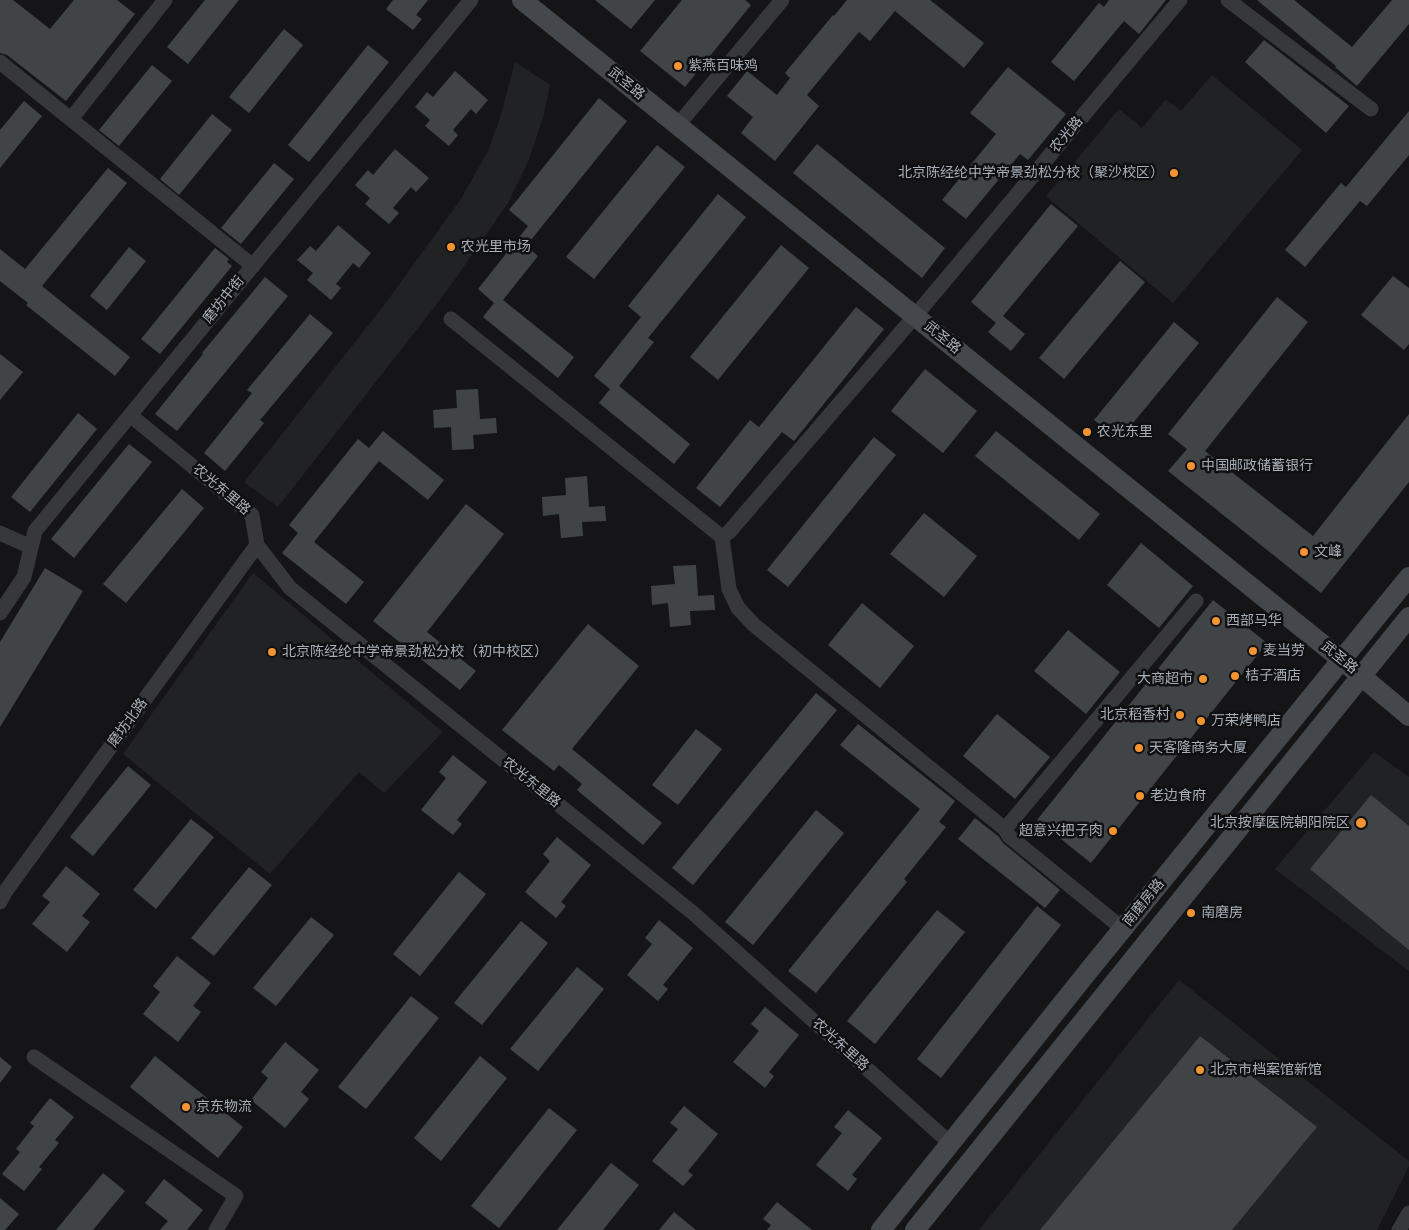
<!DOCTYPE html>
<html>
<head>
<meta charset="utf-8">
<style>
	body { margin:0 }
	canvas { display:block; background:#151517 }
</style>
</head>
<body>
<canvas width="1409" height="1230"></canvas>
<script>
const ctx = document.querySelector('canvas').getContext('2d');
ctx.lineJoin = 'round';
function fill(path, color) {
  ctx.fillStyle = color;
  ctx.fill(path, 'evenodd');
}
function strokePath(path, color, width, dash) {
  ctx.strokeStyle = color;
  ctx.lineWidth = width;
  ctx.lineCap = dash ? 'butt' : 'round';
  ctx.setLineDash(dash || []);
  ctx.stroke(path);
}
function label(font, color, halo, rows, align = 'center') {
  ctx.font = font + ' "DejaVu Sans","Noto Sans SC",sans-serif';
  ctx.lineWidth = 5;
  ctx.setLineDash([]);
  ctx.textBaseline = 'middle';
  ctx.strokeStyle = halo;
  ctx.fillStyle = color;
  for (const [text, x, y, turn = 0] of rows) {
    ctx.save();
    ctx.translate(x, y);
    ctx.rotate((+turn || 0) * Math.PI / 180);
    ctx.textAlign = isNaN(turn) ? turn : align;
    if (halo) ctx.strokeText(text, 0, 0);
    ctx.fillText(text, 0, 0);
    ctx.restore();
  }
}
const built = new Path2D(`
	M515,62L550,85L544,114L529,160L508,203L446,292L278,507L244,482L382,308L461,199L488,151L500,118Z
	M1212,75L1302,150L1173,303L1046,196L1119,109L1142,128L1166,99L1181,111Z
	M253,573L443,732L384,793L359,772L270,874L123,754Z
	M1374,752L1409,777V971L1275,869Z
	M1179,980L1409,1161V1166L1377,1230H979Z`);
const building = new Path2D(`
	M0,0H13L50,29L74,0H117L135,14L66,101L7,55L0,53Z
	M205,0H239L188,64L167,47Z
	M393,0H428L416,15L422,19L413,30L386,9Z
	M595,0H655L631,29Z
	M682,0H745L751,5L685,87L640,51Z
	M847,0H930L984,43L964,68L895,11L870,41L859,32L807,95L819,106L775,161L741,133L753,117L727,96L747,71L777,95L790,78L785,73L833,15L834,16Z
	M1109,0H1166L1139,34L1124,21L1074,81L1051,62L1099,3L1104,7Z
	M1257,0H1294L1352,47L1392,0H1409V24L1357,86L1335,67L1336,66Z
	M284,29L303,45L249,113L229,97Z
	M1264,40L1349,106L1326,133L1245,62Z
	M368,45L389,62L309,162L288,145Z
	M152,65L172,81L119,146L99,130Z
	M1008,67L1066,114L1028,160L1020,154L966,219L942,200L996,134L970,113Z
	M455,71L488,100L476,114L471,109L453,130L458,135L449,146L425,126L430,120L415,107L427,92L433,97Z
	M599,98L627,121L526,246L538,256L503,300L574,357L558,378L483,317L494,303L478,289L528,226L509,210Z
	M24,101L42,116L0,168V130Z
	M1409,111V155L1367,206L1360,201L1305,267L1285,250L1341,183L1346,187Z
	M212,114L232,130L179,195L160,179Z
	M817,144L945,248L922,278L793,173Z
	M657,145L685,167L594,279L566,257Z
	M395,149L429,178L416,192L411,187L393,208L399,213L389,224L365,204L370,198L355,185L368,170L373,175Z
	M274,163L294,179L241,244L221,228Z
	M108,168L127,183L42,286L130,357L115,376L26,305L28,303L0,281V249L25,269Z
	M718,194L746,217L648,338L654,342L619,386L690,444L674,464L599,403L610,389L594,376L641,317L628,306Z
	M1051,204L1078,226L1003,316L1025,334L1011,351L988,332L996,323L971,302Z
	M338,225L371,253L359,268L353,263L336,284L341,288L331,300L307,280L313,273L297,260L310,246L316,251Z
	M781,245L809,268L718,380L690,357Z
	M129,247L146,261L107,310L90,296Z
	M215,248L229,259L227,262L232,266L160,354L141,339Z
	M1120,261L1145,282L1064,379L1039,358Z
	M1393,276L1409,288V344L1404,350L1361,315Z
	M265,277L288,296L177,431L155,414L203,354L202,353Z
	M1277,297L1308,322L1205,451L1313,536L1409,414V482L1321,593L1168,471L1187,449L1168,434Z
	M856,307L884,329L794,441L782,432L720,507L696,488L750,420L759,427Z
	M310,314L333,333L260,420L264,423L225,471L204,453L252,393L247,390Z
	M1174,322L1199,343L1119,440L1094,420Z
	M0,354L23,372L0,400Z
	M925,369L977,411L943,453L891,411Z
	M478,389L480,419L496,418L497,433L473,435L474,449L452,450L451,427L434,428L433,410L457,408L456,390Z
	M78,413L97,429L30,512L11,497Z
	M383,431L444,480L428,500L379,461L314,542L364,582L346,604L282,553L298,533L289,525L358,439L369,448Z
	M996,431L1100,514L1079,540L975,456Z
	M874,437L896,455L788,587L767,570Z
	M129,444L152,462L74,558L51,539Z
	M587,476L589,507L605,506L606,521L582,522L583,536L561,538L559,514L543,516L542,497L566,495L565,478Z
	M182,489L204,508L126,603L103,584Z
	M466,504L504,534L427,632L476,671L460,690L373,621Z
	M924,513L977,556L944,597L890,554Z
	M1141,543L1193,586L1159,628L1107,585Z
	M696,565L698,596L714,595L715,610L690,611L691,625L670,627L668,603L652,605L651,586L675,584L673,566Z
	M45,568L83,591L0,727V642Z
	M1213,600L1267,643L1091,863L1037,820Z
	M862,603L914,646L880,688L828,645Z
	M588,624L639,666L572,749L662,823L643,845L577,790L582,784L559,765L554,771L502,730Z
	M1068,630L1120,672L1086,714L1034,671Z
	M816,693L837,710L693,885L672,868Z
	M997,714L1050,757L1015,799L963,756Z
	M858,724L955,801L939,822L946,827L904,879L907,882L816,993L788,971L920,809L840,745Z
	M696,729L722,749L678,805L652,785Z
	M453,755L487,782L457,820L462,824L453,835L421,810L446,778L439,772Z
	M128,766L151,785L93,856L70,837Z
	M1371,795L1409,826V950L1310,869Z
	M816,810L844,833L753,945L725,922Z
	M975,818L999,837L1003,843L1060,890L1045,908L958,839Z
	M191,819L214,837L156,909L133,890Z
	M557,837L591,865L561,902L566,906L556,918L525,892L550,861L543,854Z
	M66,866L100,894L82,916L90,922L67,952L32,924L50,902L42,896Z
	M249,867L272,885L214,956L191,938Z
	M459,872L486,894L420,976L393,954Z
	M1037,906L1061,925L941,1078L917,1059Z
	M937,910L965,932L875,1044L847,1021Z
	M311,917L334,935L276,1006L253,988Z
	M659,920L693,948L663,985L668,989L658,1001L627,975L652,944L645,938Z
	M521,921L548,943L482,1025L454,1003Z
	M177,956L211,983L193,1006L201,1012L178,1042L143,1014L160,992L153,986Z
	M577,967L604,989L538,1071L510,1049Z
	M411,996L439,1018L366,1109L338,1087Z
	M765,1007L799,1035L769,1072L774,1076L765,1088L733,1062L759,1031L751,1024Z
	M1200,1036L1317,1127L1232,1230H1040Z
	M285,1042L319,1070L301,1092L309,1099L285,1128L251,1100L268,1078L261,1072Z
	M155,1056L243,1127L218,1158L130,1087Z
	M480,1056L507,1078L441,1161L414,1138Z
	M0,1057L12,1067L0,1083Z
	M50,1098L74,1117L55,1140L59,1143L39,1167L42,1169L24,1191L2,1174L20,1152L16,1149L34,1126L30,1123Z
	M684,1106L718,1134L688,1171L693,1175L683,1186L652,1161L678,1129L670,1123Z
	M549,1108L577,1130L499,1228L471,1206Z
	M848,1110L882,1138L852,1175L857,1179L848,1191L816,1165L842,1133L834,1127Z
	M611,1163L639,1185L603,1230H557Z
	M103,1173L125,1191L93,1230H56Z
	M164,1179L203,1210L187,1230H160L168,1221L145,1203Z
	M0,1198L19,1214L5,1230H0Z
	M777,1202L812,1230H767L771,1225L763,1219Z
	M674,1212L696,1230H659Z`);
const street = new Path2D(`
	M1228,0L1371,109
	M0,62L253,266
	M71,119L165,0
	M678,125L782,0
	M451,319L722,537L729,589L738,608L754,625L1005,829L1009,836L1123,929
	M130,415L252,515L257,545L290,588L693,913L950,1143
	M0,533L31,547
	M722,537L729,532L915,316L1180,0
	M0,613L24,577L35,531L471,0
	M1005,829L1196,601
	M0,902L5,892L257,545
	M34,1057L236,1196L216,1230
	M1399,1230L1409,1213`);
const secondary = new Path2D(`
	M522,0L1342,660L1409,716
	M881,1230L1090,969L1409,577
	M915,1230L1409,617`);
const markers = [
	[678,66,5,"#f39431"],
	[1174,173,5,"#f39431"],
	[451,247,5,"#f39431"],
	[1087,432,5,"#f39431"],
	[1191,466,5,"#f39431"],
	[1304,552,5,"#f39431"],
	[1216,621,5,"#f39431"],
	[1253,651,5,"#f39431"],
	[272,652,5,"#f39431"],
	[1235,676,5,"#f39431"],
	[1203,679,5,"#f39431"],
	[1180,715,5,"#f39431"],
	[1201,721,5,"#f39431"],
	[1139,748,5,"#f39431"],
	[1140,796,5,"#f39431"],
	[1361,823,6,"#f39431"],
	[1113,831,5,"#f39431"],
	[1191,913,5,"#f39431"],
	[1200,1070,5,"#f39431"],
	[186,1107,5,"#f39431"]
];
const poiNames = [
	["紫燕百味鸡",688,66],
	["北京陈经纶中学帝景劲松分校（聚沙校区）",1164,173,"right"],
	["农光里市场",461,247],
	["农光东里",1097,432],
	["中国邮政储蓄银行",1201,466],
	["文峰",1314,552],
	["西部马华",1226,621],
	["麦当劳",1263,651],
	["北京陈经纶中学帝景劲松分校（初中校区）",282,652],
	["桔子酒店",1245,676],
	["大商超市",1193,679,"right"],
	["北京稻香村",1170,715,"right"],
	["万荣烤鸭店",1211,721],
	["天客隆商务大厦",1149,748],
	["老边食府",1150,796],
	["北京按摩医院朝阳院区",1350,823,"right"],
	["超意兴把子肉",1103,831,"right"],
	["南磨房",1201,913],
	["北京市档案馆新馆",1210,1070],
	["京东物流",196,1107]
];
const streetNames = [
	["武圣路",626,84,39],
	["农光路",1067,135,-50],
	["磨坊中街",224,300,-51],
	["武圣路",942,338,39],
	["农光东里路",221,490,40],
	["武圣路",1339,658,39],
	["磨坊北路",128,723,-54],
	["农光东里路",531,783,39],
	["南磨房路",1144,903,-51],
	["农光东里路",840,1045,42]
];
fill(built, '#212224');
fill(building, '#414447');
strokePath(street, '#36383c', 15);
strokePath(secondary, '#44474c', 20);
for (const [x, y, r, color] of markers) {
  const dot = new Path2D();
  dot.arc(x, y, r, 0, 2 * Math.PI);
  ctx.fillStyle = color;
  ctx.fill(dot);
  strokePath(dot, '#101012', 2);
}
label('14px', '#a7aeb7', '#101012', poiNames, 'left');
label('14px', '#a7aeb7', '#101012', streetNames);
</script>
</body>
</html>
